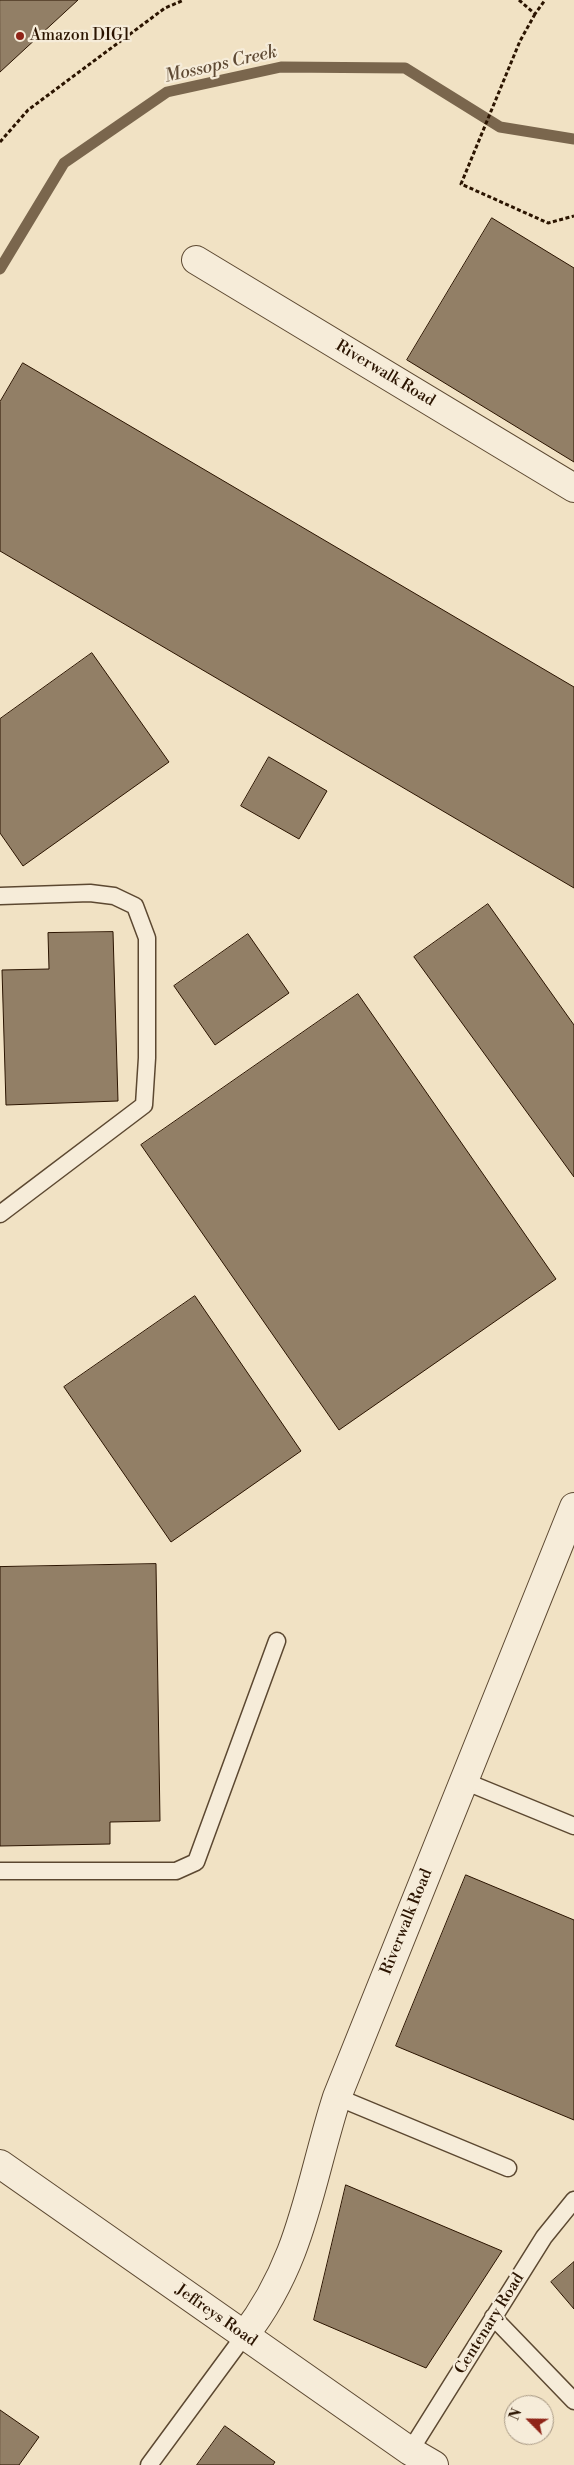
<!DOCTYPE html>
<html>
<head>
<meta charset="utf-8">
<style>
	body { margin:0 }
	#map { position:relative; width:574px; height:2465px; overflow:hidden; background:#f1e2c4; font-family:"Libre Bodoni",serif }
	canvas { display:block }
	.north { position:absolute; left:504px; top:2395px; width:50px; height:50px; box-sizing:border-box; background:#f6ecd9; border:1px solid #a59682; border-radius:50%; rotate:293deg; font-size:14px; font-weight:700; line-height:20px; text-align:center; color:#2b1400 }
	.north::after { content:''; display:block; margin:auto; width:18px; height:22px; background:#8f2418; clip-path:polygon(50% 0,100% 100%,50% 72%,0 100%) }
</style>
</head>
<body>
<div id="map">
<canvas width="574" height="2465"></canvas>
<div class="north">N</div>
</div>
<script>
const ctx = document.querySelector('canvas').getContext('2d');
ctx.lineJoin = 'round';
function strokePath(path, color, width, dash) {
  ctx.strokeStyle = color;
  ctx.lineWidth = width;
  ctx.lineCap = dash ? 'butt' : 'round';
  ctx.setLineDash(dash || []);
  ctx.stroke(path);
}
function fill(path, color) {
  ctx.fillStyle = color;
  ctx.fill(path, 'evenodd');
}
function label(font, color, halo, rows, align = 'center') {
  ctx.font = font + ' "Libre Bodoni",serif';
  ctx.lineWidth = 4.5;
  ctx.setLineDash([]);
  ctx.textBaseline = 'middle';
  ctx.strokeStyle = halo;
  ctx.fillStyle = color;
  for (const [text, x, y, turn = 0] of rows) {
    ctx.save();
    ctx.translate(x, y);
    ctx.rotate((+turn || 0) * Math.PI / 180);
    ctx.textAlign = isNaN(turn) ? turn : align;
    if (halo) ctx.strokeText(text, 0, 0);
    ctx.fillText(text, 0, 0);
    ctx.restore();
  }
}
const stream = new Path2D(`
	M0,269L64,163L167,92L281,67L405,68L500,127L574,139`);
const building = new Path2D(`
	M0,0H78L0,72Z
	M492,218L574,268V462L407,360Z
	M23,363L574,687V888L0,551V402Z
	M92,653L169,762L23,866L0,833V719Z
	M269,757L327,791L299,839L241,806Z
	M488,904L574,1025V1177L414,957Z
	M113,932L118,1101L6,1105L2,970L49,969L48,933Z
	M248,934L289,993L215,1045L174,986Z
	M358,994L556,1279L339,1430L141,1145Z
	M195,1296L301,1451L171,1542L64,1387Z
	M156,1564L160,1821L110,1822V1844L0,1846V1567Z
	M466,1875L574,1920V2120L396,2046Z
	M346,2185L502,2251L426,2368L314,2320Z
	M574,2262V2309L551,2282Z
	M0,2410L39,2437L19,2465H0Z
	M225,2426L275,2462L273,2465H197Z`);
const path = new Path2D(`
	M519,0L535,14L545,0
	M535,14L520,41L461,184L548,223L574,216
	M0,142L28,110L165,8L184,0`);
const lane = new Path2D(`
	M0,896L90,893L114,896L135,906L147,938V1058L144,1105L0,1214
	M464,1781L574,1826
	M0,1871H176L196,1862L277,1641
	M337,2097L508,2168
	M493,2317L574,2401
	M410,2451L544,2237L574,2200
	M149,2465L244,2336`);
const street = new Path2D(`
	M196,260L574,488
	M0,2164L410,2451L434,2465
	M244,2336C303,2260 309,2184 337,2097L574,1507`);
const markers = [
	[20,36,5,"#8f2418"]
];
const poiNames = [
	["Amazon DIG1",30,36]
];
const streetNames = [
	["Riverwalk Road",385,374,31],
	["Riverwalk Road",407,1922,-68],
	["Jeffreys Road",216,2316,35],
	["Centenary Road",490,2324,-58]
];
const waterNames = [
	["Mossops Creek",221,65,-13]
];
strokePath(stream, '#7a664d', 11);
fill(building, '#927f66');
strokePath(building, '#2b1400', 1);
strokePath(lane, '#5c4831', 19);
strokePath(street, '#5c4831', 30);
strokePath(path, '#2b1400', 3, [4, 2.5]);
strokePath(lane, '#f6ecd9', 16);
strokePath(street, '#f6ecd9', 28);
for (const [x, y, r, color] of markers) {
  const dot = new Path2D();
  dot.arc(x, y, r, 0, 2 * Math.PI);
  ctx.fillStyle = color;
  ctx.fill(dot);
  strokePath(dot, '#f6ecd9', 2);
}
label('16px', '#2b1400', '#f6ecd9', poiNames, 'left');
label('16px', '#2b1400', '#f6ecd9', streetNames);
label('italic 18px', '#5f4a34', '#f6ecd9', waterNames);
</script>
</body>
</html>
